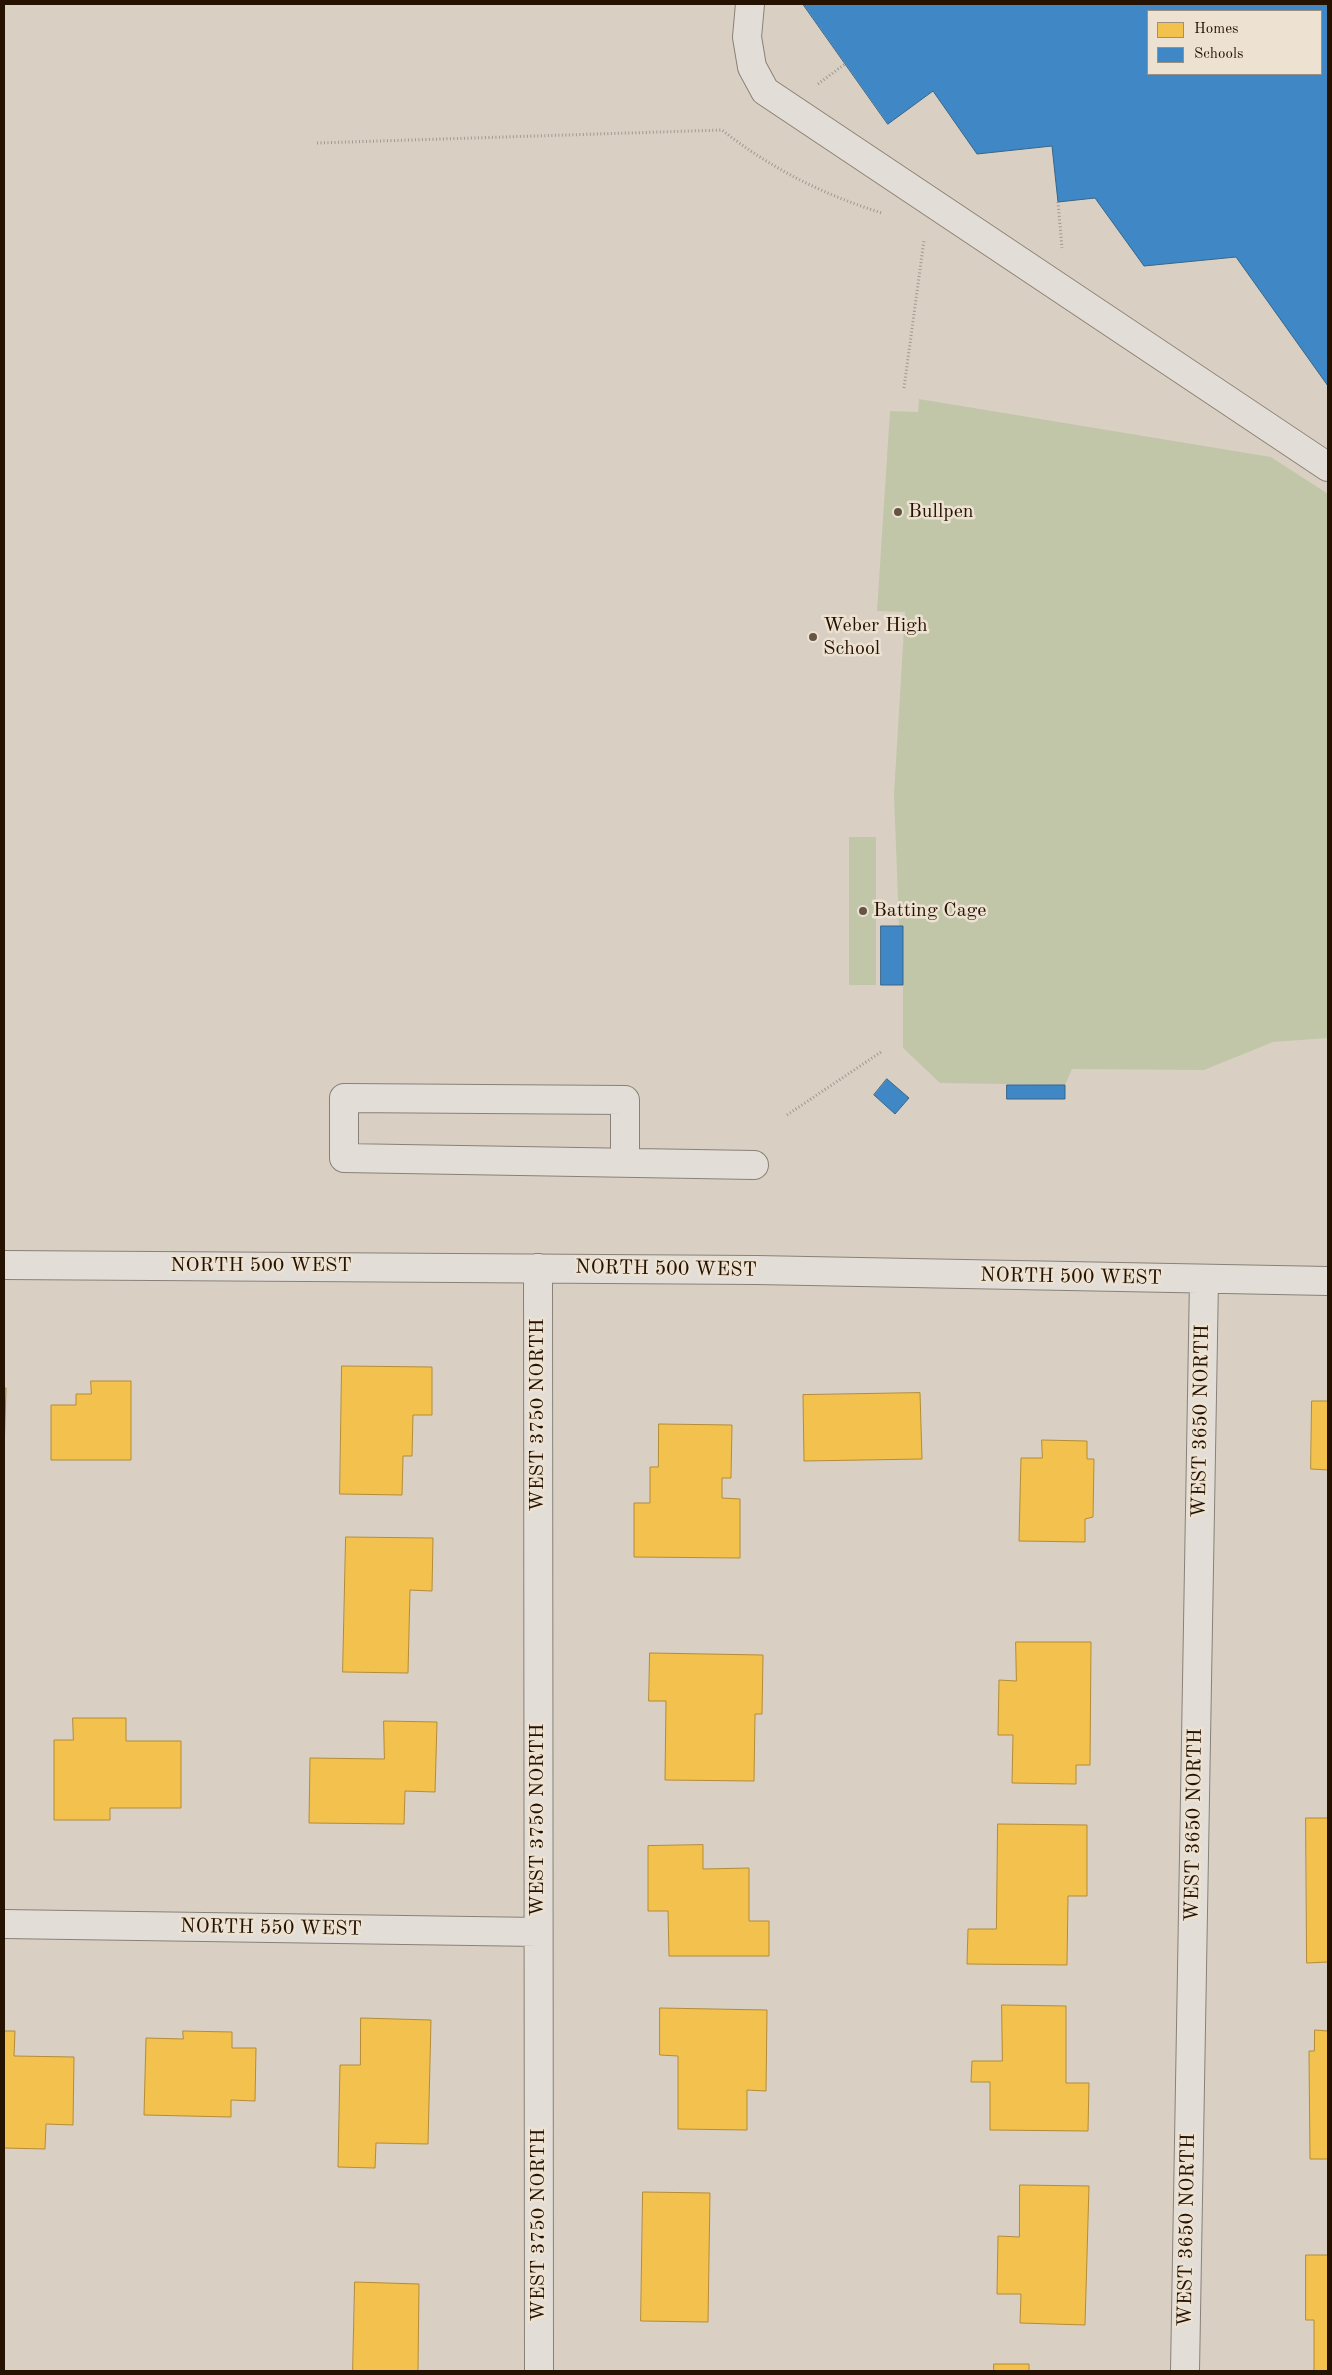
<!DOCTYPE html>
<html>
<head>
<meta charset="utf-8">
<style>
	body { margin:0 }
	#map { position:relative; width:1332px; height:2375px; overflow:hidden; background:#d9d0c3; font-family:"Old Standard TT",serif }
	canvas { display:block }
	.frame { position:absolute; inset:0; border:5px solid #251200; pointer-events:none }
	.legend { position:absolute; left:1147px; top:10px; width:175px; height:65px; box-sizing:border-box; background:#ede2d2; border:1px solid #9d8f7e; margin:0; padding:6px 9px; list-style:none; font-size:15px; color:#251200 }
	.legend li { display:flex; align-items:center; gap:10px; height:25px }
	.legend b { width:25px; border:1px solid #9d8f7e }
</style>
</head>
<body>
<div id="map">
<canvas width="1332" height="2375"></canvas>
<div class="frame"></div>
<ul class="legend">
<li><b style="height:14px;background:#f2c14e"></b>Homes</li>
<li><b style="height:14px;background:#3f88c5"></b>Schools</li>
</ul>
</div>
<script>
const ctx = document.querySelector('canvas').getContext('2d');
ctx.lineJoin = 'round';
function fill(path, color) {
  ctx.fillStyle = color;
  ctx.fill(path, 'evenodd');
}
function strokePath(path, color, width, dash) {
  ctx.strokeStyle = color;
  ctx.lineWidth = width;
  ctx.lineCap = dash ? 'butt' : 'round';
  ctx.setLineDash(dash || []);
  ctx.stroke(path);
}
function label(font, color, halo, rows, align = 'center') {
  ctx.font = font + ' "Old Standard TT",serif';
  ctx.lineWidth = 5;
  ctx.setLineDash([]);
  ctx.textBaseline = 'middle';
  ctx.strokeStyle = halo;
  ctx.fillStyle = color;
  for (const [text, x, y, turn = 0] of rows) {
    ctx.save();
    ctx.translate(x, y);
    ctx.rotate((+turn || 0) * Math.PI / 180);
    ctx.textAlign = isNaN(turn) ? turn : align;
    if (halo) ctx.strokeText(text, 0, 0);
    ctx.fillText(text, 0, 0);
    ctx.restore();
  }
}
const green = new Path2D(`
	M919,399L1271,457L1328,494V1038L1273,1042L1204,1070L1072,1069L1065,1085L940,1083L903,1048V927L899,926L894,794L905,612L877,611L890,411L918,412Z
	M849,837H876V985H849Z`);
const homes = new Path2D(`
	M342,1366L432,1367V1415H413L412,1456H403L402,1495L340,1494Z
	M91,1381H131V1460H51V1405H76V1394H91Z
	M4,1388H6L4,1453Z
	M920,1393L922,1459L804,1461L803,1395Z
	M1312,1401H1328V1470L1311,1469Z
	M659,1424L732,1425L731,1478H722V1498L740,1499V1558L634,1557V1503H650V1467H658Z
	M1042,1440L1087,1441V1459H1094L1093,1517L1085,1519V1542L1019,1541L1021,1458H1042Z
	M346,1537L433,1538L432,1591L410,1590L408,1673L343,1672Z
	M1016,1642H1091L1090,1765H1076V1784L1012,1783L1013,1735H998L999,1680L1016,1681Z
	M650,1653L763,1655L762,1714H755L754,1781L665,1780L666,1701H649Z
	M73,1718H126V1741H181V1808H110V1820H54V1740H73Z
	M384,1721L437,1722L435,1792L405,1791L404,1824L309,1823L310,1758L384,1759Z
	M1306,1818H1328V1962L1307,1963Z
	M998,1824L1087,1825V1896H1068L1067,1965L967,1964L968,1929H996Z
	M703,1845V1869L749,1868V1921H769V1956H669L668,1911H648V1846Z
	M1002,2005L1066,2006V2083H1089L1088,2131L990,2130V2082H971L972,2061H1002Z
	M660,2008L767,2010L766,2091L747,2090V2130L678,2129V2056L660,2055Z
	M361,2018L431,2020L428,2144L376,2143L375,2168L338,2167L340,2065H360Z
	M1315,2030L1328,2031V2159H1310L1309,2051H1314Z
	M4,2031H15L14,2056L74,2057L73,2125L46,2124L45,2149L4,2148Z
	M183,2031L232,2032V2048H256L255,2101L231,2100V2117L144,2115L146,2038L183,2039Z
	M1020,2185L1089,2186L1085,2325L1020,2323L1021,2294H997L998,2236L1019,2237Z
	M643,2192L710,2193L708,2322L641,2321Z
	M1306,2255H1328V2371H1314V2320H1306Z
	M355,2282L419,2284L418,2371H353Z
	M994,2364H1029V2371H994Z`);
const schools = new Path2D(`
	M803,4H1328V386L1236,257L1144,266L1095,198L1058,202L1052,146L977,154L933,91L888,124ZM1148,11H1321V74H1148Z
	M881,926H903V985H881Z
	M887,1079L909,1098L895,1114L874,1095Z
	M1007,1085H1065V1099H1007Z`);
const path = new Path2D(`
	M818,84L845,64
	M317,143L722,130C770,168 824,195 882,213
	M1058,202L1062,248
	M904,388L924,240
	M787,1115L881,1052`);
const minor = new Path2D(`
	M750,4L747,37L752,67L765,91L1328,467
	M625,1163V1100L344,1098V1158L754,1165
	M4,1265L756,1270L1328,1281
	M538,1268L539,2371
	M4,1924L538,1932
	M1185,2371L1204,1280`);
const markers = [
	[898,512,5,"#645444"],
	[813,637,5,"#645444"],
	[863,911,5,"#645444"]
];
const poiNames = [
	["Bullpen",908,512],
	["Weber High",823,626],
	["School",823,649],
	["Batting Cage",873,911]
];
const streetNames = [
	["NORTH 500 WEST",261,1266],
	["NORTH 500 WEST",666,1269,1],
	["NORTH 500 WEST",1071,1277,1],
	["WEST 3750 NORTH",538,1415,-90],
	["WEST 3650 NORTH",1201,1421,-89],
	["WEST 3750 NORTH",538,1820,-90],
	["WEST 3650 NORTH",1194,1825,-89],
	["NORTH 550 WEST",271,1928,1],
	["WEST 3750 NORTH",539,2225,-90],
	["WEST 3650 NORTH",1187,2230,-89]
];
fill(green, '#c1c6a9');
fill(homes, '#f2c14e');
strokePath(homes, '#b48c37', 1);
fill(schools, '#3f88c5');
strokePath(schools, '#37658a', 1);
strokePath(minor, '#898178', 30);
strokePath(path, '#9e9891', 3, [1, 2.5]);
strokePath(minor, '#e2ded7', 28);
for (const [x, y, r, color] of markers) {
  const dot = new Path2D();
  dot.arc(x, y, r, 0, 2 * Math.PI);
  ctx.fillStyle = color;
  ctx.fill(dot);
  strokePath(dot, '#ede2d2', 2);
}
label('20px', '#251200', '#ede2d2', poiNames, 'left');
label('20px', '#251200', '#ede2d2', streetNames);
</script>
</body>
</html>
